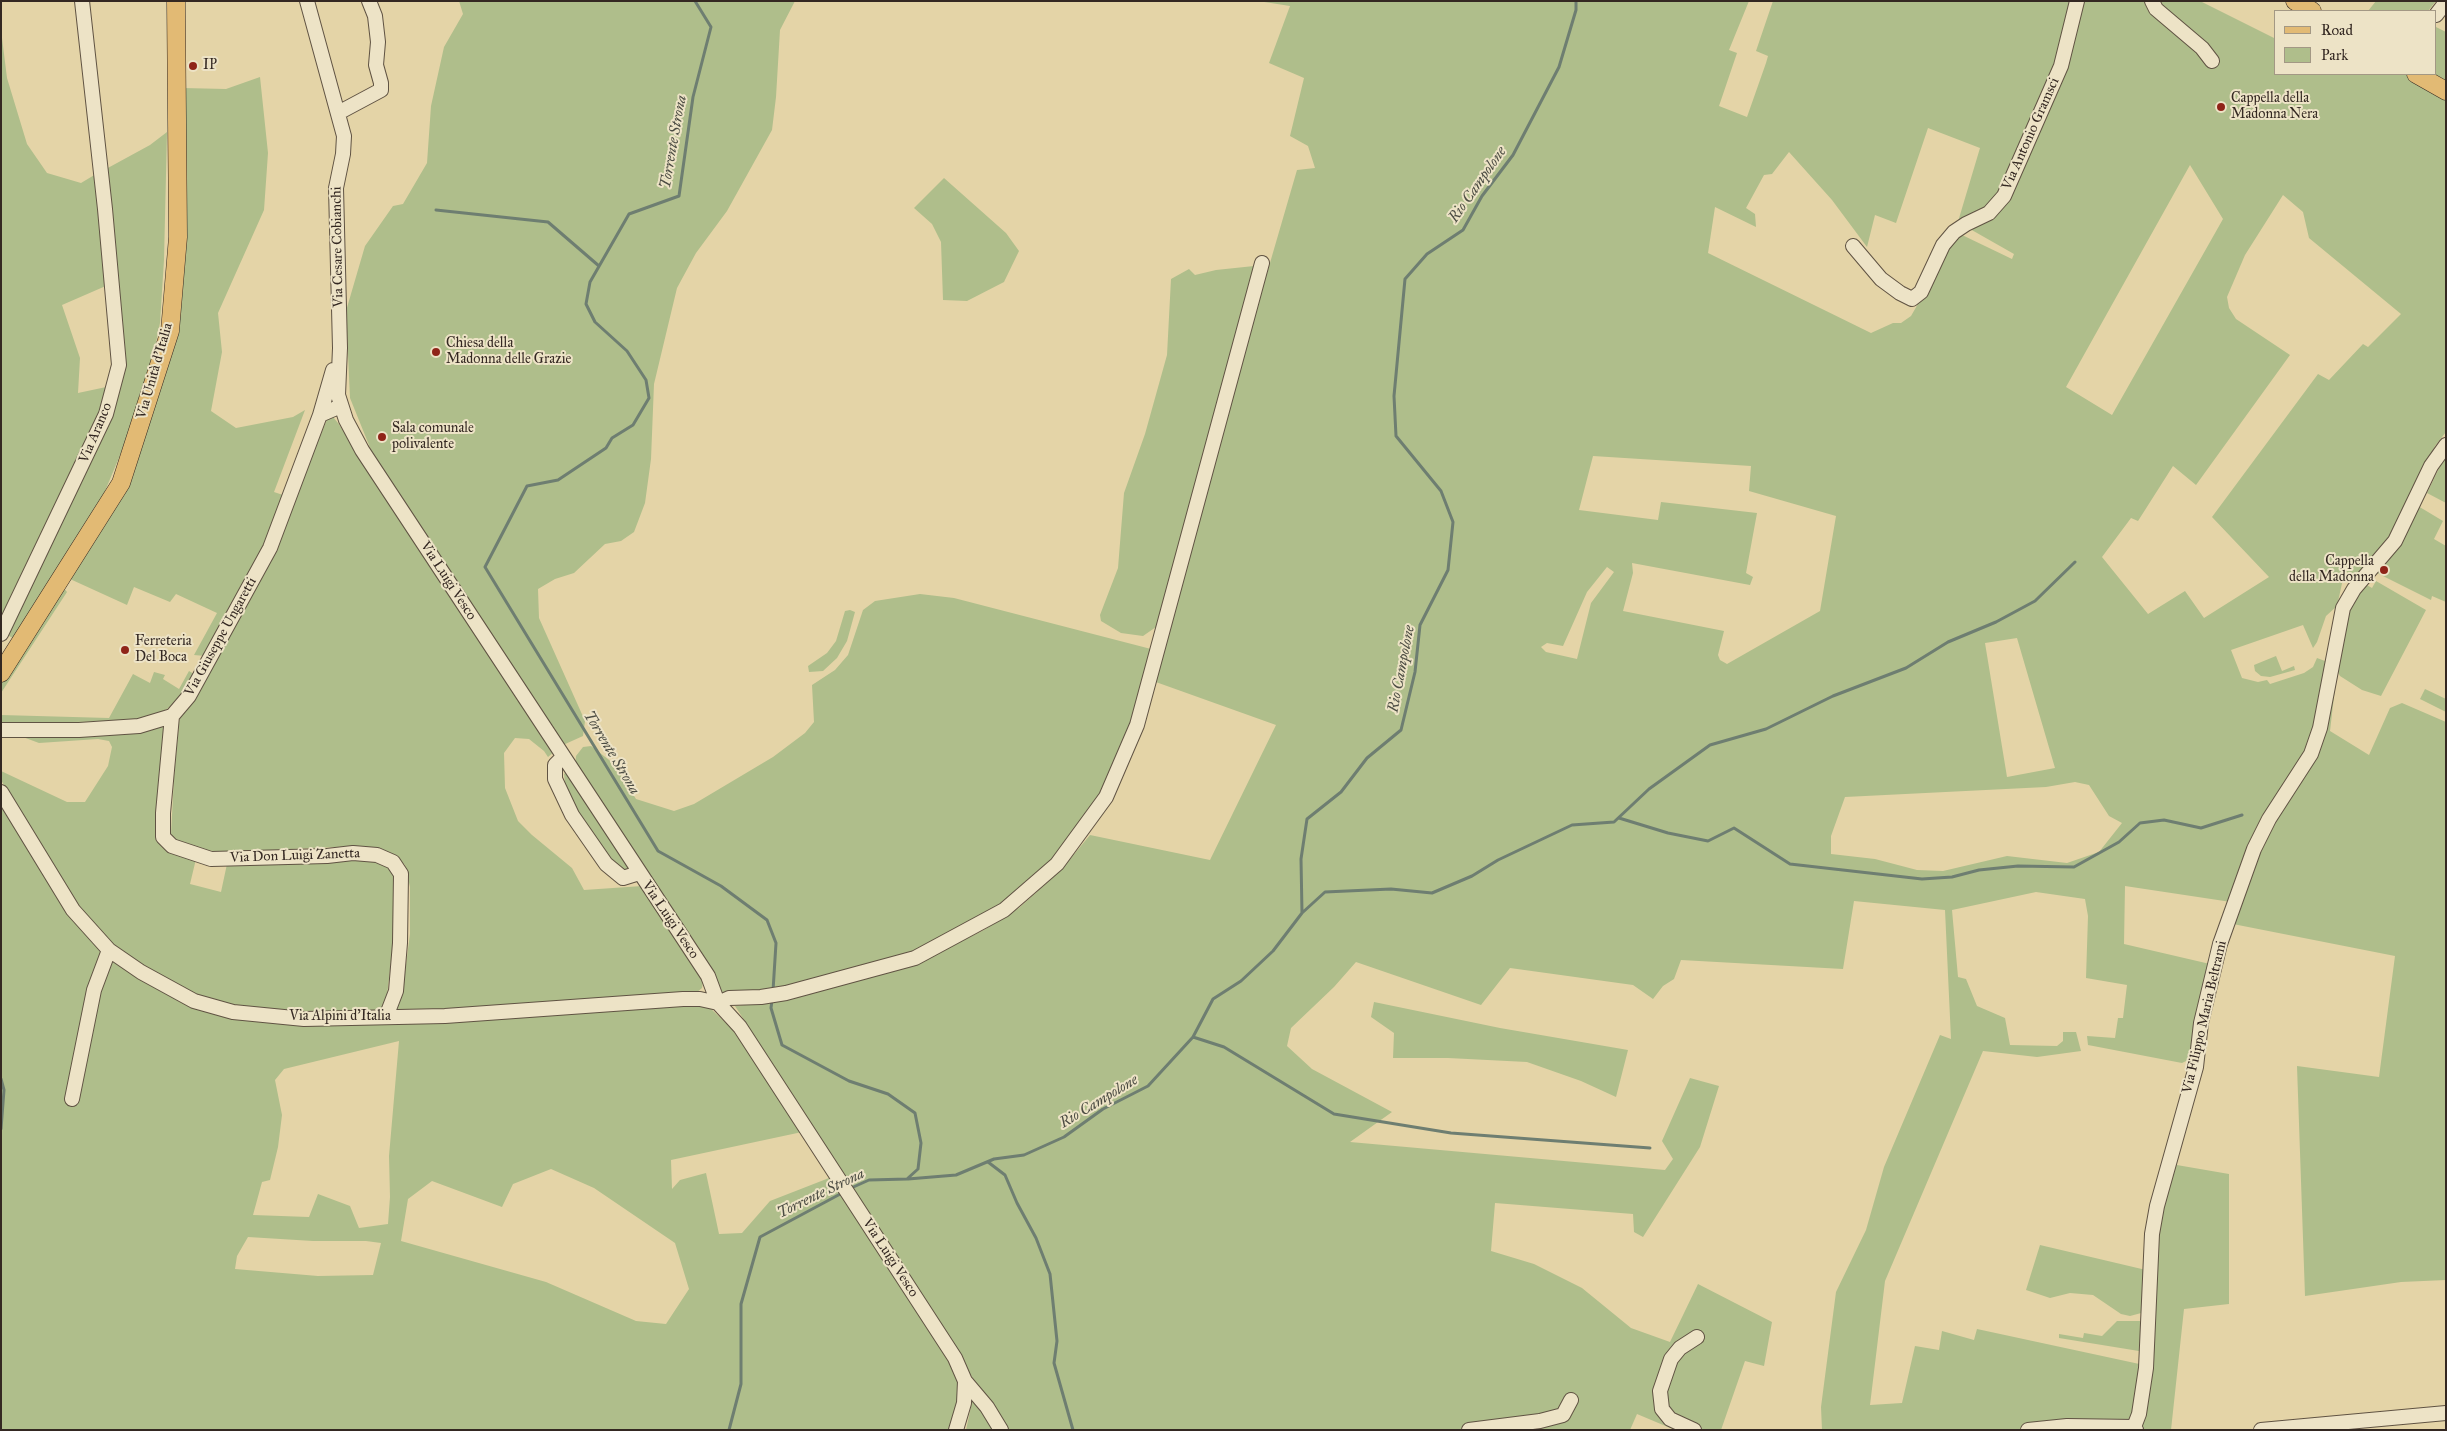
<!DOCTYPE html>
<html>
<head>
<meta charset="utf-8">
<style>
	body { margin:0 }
	#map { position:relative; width:2447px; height:1431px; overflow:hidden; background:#e4d4a7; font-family:"IM FELL Great Primer",serif }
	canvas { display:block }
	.frame { position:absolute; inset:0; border:2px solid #342822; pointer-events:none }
	.legend { position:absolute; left:2274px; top:10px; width:162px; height:65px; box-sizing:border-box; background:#ede3c6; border:1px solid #a39884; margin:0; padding:6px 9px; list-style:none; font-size:15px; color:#342822 }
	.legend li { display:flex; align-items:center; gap:10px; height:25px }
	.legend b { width:25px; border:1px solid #a39884 }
</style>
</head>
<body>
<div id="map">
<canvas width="2447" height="1431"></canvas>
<div class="frame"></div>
<ul class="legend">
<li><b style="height:6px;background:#e2ba74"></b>Road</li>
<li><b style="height:14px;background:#afbe8b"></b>Park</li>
</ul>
</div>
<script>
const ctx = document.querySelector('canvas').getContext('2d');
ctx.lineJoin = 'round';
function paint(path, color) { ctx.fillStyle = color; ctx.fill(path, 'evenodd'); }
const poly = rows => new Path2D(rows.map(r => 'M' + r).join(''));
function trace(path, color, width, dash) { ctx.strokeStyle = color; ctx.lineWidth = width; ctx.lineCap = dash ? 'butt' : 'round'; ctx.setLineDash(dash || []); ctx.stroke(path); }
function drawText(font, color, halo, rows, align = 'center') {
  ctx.font = font + ' "IM FELL Great Primer",serif'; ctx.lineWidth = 4; ctx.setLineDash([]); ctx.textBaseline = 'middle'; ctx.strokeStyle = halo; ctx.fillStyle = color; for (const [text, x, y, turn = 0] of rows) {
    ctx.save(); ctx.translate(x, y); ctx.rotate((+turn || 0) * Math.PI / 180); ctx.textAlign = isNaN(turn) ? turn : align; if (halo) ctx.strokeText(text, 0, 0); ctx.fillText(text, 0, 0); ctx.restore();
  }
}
paint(poly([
	[459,1,795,1,780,30,776,97,772,130,727,211,696,253,677,288,654,384,651,459,645,503,634,532,621,541,605,544,574,573,555,579,538,589,539,618,585,721,583,736,563,745,373,455,350,398,346,311,365,246,393,206,403,204,427,163,431,106,444,47,463,14],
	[1258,1,1749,1,1729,50,1737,53,1719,106,1747,117,1766,63,1768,56,1756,51,1773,1,2074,1,2056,65,2044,94,2000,194,1988,210,1957,225,1980,148,1928,128,1896,223,1875,215,1867,247,1832,200,1789,152,1772,174,1764,175,1746,208,1755,214,1756,227,1715,207,1708,253,1871,333,1893,323,1901,323,1911,316,1930,283,1947,246,1954,237,1960,234,2012,259,2014,254,1970,229,1992,217,2005,201,2024,165,2065,68,2081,1,2200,1,2276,39,2276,74,2409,74,2446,95,2446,432,2435,446,2395,531,2373,558,2352,578,2345,570,2337,606,2326,616,2317,642,2313,648,2303,625,2231,650,2242,678,2258,682,2267,680,2270,684,2304,673,2313,667,2317,658,2325,661,2317,716,2308,752,2264,820,2231,902,2125,886,2124,944,2210,964,2192,1058,2182,1063,2088,1045,2087,1036,2115,1038,2118,1018,2123,1018,2127,985,2086,978,2088,916,2085,899,2036,892,1952,910,1958,977,1966,979,1977,1006,2005,1018,2010,1045,2057,1046,2063,1041,2063,1032,2076,1032,2081,1051,2037,1057,1983,1051,1885,1281,1870,1405,1902,1403,1915,1346,1939,1350,1942,1331,1974,1340,1977,1329,2144,1365,2136,1414,2134,1421,2130,1424,2066,1425,2021,1430,1822,1430,1821,1407,1836,1292,1866,1230,1884,1167,1940,1035,1951,1039,1945,910,1854,901,1843,969,1681,960,1674,979,1663,986,1653,999,1633,985,1510,968,1481,1005,1356,962,1334,987,1291,1028,1287,1046,1312,1069,1392,1112,1350,1142,1665,1170,1673,1159,1662,1141,1690,1078,1719,1086,1700,1147,1643,1237,1634,1232,1633,1214,1495,1203,1491,1251,1534,1264,1582,1288,1631,1328,1670,1342,1698,1284,1772,1322,1764,1366,1745,1361,1721,1430,1675,1430,1637,1414,1630,1430,1009,1430,970,1374,865,1206,735,1006,783,1001,913,965,984,930,1019,908,1061,870,1090,835,1210,860,1276,725,1153,681,1186,568,1222,428,1297,170,1315,168,1308,146,1290,136,1304,78,1269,63,1290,6],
	[2190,165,2223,219,2112,415,2066,387],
	[2283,195,2303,212,2309,238,2401,314,2368,347,2363,344,2329,380,2318,374,2212,517,2269,577,2204,618,2185,591,2148,614,2102,557,2131,518,2138,521,2173,466,2196,485,2290,355,2236,319,2229,308,2227,297,2245,255],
	[1593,456,1751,466,1749,491,1836,516,1820,611,1727,664,1720,660,1718,655,1724,631,1623,611,1633,573,1632,563,1750,585,1753,577,1746,573,1757,513,1661,502,1658,520,1579,510],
	[1607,567,1614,572,1591,603,1577,659,1546,652,1541,647,1547,643,1563,646,1587,592],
	[2017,638,2055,768,2007,777,1985,643],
	[2075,782,2089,785,2109,816,2122,823,2099,852,2067,863,2007,856,1943,871,1917,870,1875,859,1831,854,1831,836,1845,797,2046,787],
	[2376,1,2436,1,2428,11,2368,11],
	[2436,27,2446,32,2446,84,2428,74,2436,74],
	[1,30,7,78,27,144,47,173,81,183,96,174,108,285,62,305,80,358,78,393,111,386,102,415,1,622],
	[260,77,268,153,264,210,218,313,222,352,211,411,236,428,293,417,305,410,274,492,286,496,263,547,205,656,194,655,217,613,176,594,170,602,134,587,127,605,70,579,124,484,172,334,183,88,226,89],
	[167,132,164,260,160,323,149,376,126,441,100,503,17,640,7,635,124,365,106,169,150,145],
	[944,178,1006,233,1019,251,1004,282,967,301,943,300,941,242,932,224,914,208],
	[1254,266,1177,558,1156,627,1143,636,1121,633,1101,621,1100,615,1118,568,1124,493,1145,434,1167,355,1171,279,1189,269,1195,275,1216,270],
	[328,417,333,417,338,423,555,751,548,757,544,751,529,739,515,738,504,753,505,788,518,821,532,835,572,868,584,890,642,886,703,981,702,988,696,993,395,1012,402,995,410,934,410,887,405,865,391,853,358,846,226,852,202,850,176,842,171,834,174,777,180,714,293,502],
	[2446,454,2446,503,2427,493],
	[2418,506,2443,521,2434,539,2446,546,2446,602,2432,596,2431,600,2377,573],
	[2376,581,2426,610,2381,696,2362,690,2340,676,2336,669,2347,608,2365,584,2372,588],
	[63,587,67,592,1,693,1,684],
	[920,594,954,598,1151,649,1138,705,1103,797,1057,858,1002,907,910,954,784,990,723,993,575,768,576,756,583,747,591,746,613,763,636,799,674,811,694,804,773,757,805,733,814,722,812,685,835,670,848,655,863,610,875,601],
	[850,610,855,612,847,641,837,658,823,671,809,672,808,666,827,653,836,641,845,611],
	[2276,656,2282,671,2294,666,2295,670,2270,677,2261,676,2255,671,2254,665],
	[189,671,194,674,183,695,167,709,142,721,1,723,1,715,109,718,133,674,150,683,154,672,165,675,163,679,179,689],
	[2332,687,2335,688,2330,731,2369,755,2390,708,2402,703,2446,722,2446,1280,2401,1282,2305,1296,2297,1066,2379,1077,2395,956,2233,924,2263,840,2296,789],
	[2425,689,2446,699,2446,712,2420,699],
	[169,722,163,844,196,859,190,884,221,892,227,864,375,860,389,866,394,876,396,917,387,996,381,1012,273,1016,191,996,115,948,72,900,1,780,1,771,67,802,85,802,108,766,112,747,109,741,98,739,39,743,12,733],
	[568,771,633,870,620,870,608,860,577,818,566,791,564,774],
	[1,801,65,909,102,950,92,1025,110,955,224,1016,257,1022,277,1023,687,1004,707,1005,732,1029,802,1132,671,1160,672,1189,680,1180,706,1173,719,1234,742,1233,770,1201,829,1178,946,1351,959,1384,960,1395,951,1430,1,1430],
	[399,1041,389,1156,390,1197,388,1224,359,1228,350,1206,318,1194,309,1217,253,1215,262,1182,270,1180,278,1147,282,1115,275,1080,284,1069],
	[551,1169,594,1188,675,1243,689,1289,666,1324,636,1321,546,1282,401,1241,408,1199,432,1181,502,1207,513,1184],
	[248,1237,313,1241,366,1241,381,1243,373,1275,318,1276,235,1269,237,1256],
	[1374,1002,1500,1028,1628,1050,1616,1097,1581,1081,1527,1062,1448,1058,1393,1058,1394,1033,1371,1017],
	[2171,1164,2229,1174,2229,1304,2184,1309,2171,1430,2141,1430,2156,1236],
	[2040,1245,2146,1270,2145,1312,2130,1316,2121,1314,2093,1295,2070,1293,2050,1298,2026,1290],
	[2117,1321,2140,1321,2147,1326,2145,1352,2059,1338,2059,1334,2083,1338,2084,1333,2102,1336],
	[973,1397,995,1430,966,1430]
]), '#afbe8b');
trace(poly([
	[695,1,711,27,693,97,679,196,629,214,590,282,586,304,595,322,627,351,646,380,649,398,633,425,612,438,606,448,558,480,527,486,485,567,658,851,721,886,767,920,776,943,773,991],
	[436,210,548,222,599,266],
	[1619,818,1668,833,1708,841,1734,828,1790,864,1922,879,1952,877,1979,870,2018,866,2074,867,2119,842,2140,823,2164,820,2201,828,2242,815],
	[1302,913,1325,892,1391,889,1432,893,1472,876,1498,860,1572,825,1614,822,1649,789,1710,745,1766,729,1833,696,1906,668,1948,642,1996,622,2035,601,2075,562],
	[772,1000,771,1008,782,1045,849,1081,888,1094,915,1113,921,1143,918,1169,907,1179,869,1180,849,1189],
	[1193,1037,1224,1047,1334,1114,1451,1133,1650,1148],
	[1,1079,4,1090,1,1129],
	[988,1162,1005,1175,1017,1203,1036,1238,1050,1274,1057,1341,1054,1363,1073,1430],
	[908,1179,956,1175,994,1159,1024,1155,1064,1137,1103,1109,1148,1086,1193,1037,1213,999,1241,981,1273,951,1302,913,1301,859,1307,819,1341,792,1367,758,1401,730,1415,672,1420,625,1448,570,1453,522,1441,491,1396,436,1394,396,1405,279,1427,254,1463,230,1482,196,1513,155,1559,67,1576,10,1576,1],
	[729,1430,741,1384,741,1304,760,1237,844,1192]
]), '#6e7e71', 3);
const minor = poly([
	[307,1,344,136,343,154,336,188,340,348,338,395,346,420,362,450,708,976,718,1003,740,1027,955,1358,965,1381,987,1407,1001,1430],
	[2152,1,2156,9,2202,48,2212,61],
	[2436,15,2446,2],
	[338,113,381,90,381,83,376,65,378,42,375,16,369,1],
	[1853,246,1881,279,1900,293,1912,299,1921,292,1943,245,1954,232,1966,224,1989,213,2004,196,2061,66,2077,1],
	[320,415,333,370],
	[1,634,106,414,119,365,105,209,82,1],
	[172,716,163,813,163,837,172,846,211,859,327,856,353,853,377,855,393,862,401,874,400,943,396,991,386,1017],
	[1,730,79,730,139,726,172,716,189,696,270,548,320,415,341,406],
	[563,757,555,765,555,779,572,815,606,864,623,878,639,873],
	[1,792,73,910,109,950,141,972,194,1001,233,1012,304,1019,445,1016,683,999,700,999,718,1003,729,998,761,997,786,993,915,958,1004,910,1057,864,1106,797,1137,725,1262,263],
	[72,1099,94,990,109,950],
	[2134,1427,2139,1414,2146,1368,2152,1234,2157,1206,2196,1067,2201,1023,2220,944,2254,849,2269,819,2311,754,2320,728,2343,608,2354,589,2395,541,2431,466,2446,445],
	[956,1430,964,1403,965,1381],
	[1469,1430,1540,1421,1563,1415,1571,1400],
	[1694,1430,1670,1419,1662,1409,1660,1391,1671,1359,1680,1348,1697,1337],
	[2028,1430,2067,1426,2134,1427,2136,1430],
	[2261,1430,2446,1413]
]);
const major = poly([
	[2295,1,2312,11],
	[2416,74,2446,91],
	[1,673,121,483,170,331,178,237,176,1]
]);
trace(minor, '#605343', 16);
trace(major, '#342822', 19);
trace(minor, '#ede3c6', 14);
trace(major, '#e2ba74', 18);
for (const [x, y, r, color] of [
	[193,66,5,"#8f2418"],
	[2221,107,5,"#8f2418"],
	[436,352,5,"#8f2418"],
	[382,437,5,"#8f2418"],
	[2384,570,5,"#8f2418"],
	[125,650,5,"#8f2418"]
]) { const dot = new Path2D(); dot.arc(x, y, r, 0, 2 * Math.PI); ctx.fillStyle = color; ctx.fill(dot); trace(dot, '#ede3c6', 2); }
drawText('14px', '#342822', '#ede3c6', [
	["IP",203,66],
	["Cappella della",2231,99],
	["Madonna Nera",2231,115],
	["Chiesa della",446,344],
	["Madonna delle Grazie",446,360],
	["Sala comunale",392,429],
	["polivalente",392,445],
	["Cappella",2374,562,"right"],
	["della Madonna",2374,578,"right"],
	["Ferreteria",135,642],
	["Del Boca",135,658]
], 'left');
drawText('14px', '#342822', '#ede3c6', [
	["Via Antonio Gramsci",2031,134,-66],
	["Via Cesare Cobianchi",338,247,-91],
	["Via Unità d'Italia",155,371,-74],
	["Via Aranco",96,433,-67],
	["Via Luigi Vesco",448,581,57],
	["Via Giuseppe Ungaretti",221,637,-61],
	["Via Don Luigi Zanetta",295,856,-2],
	["Via Luigi Vesco",670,920,56],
	["Via Alpini d'Italia",340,1017],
	["Via Filippo Maria Beltrami",2205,1017,-77],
	["Via Luigi Vesco",890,1258,57]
]);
drawText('italic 15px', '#4c4c43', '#ede3c6', [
	["Torrente Strona",674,142,-80],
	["Rio Campolone",1478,185,-55],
	["Rio Campolone",1402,669,-79],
	["Torrente Strona",611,753,59],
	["Rio Campolone",1099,1102,-31],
	["Torrente Strona",821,1194,-26]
]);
</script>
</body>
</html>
